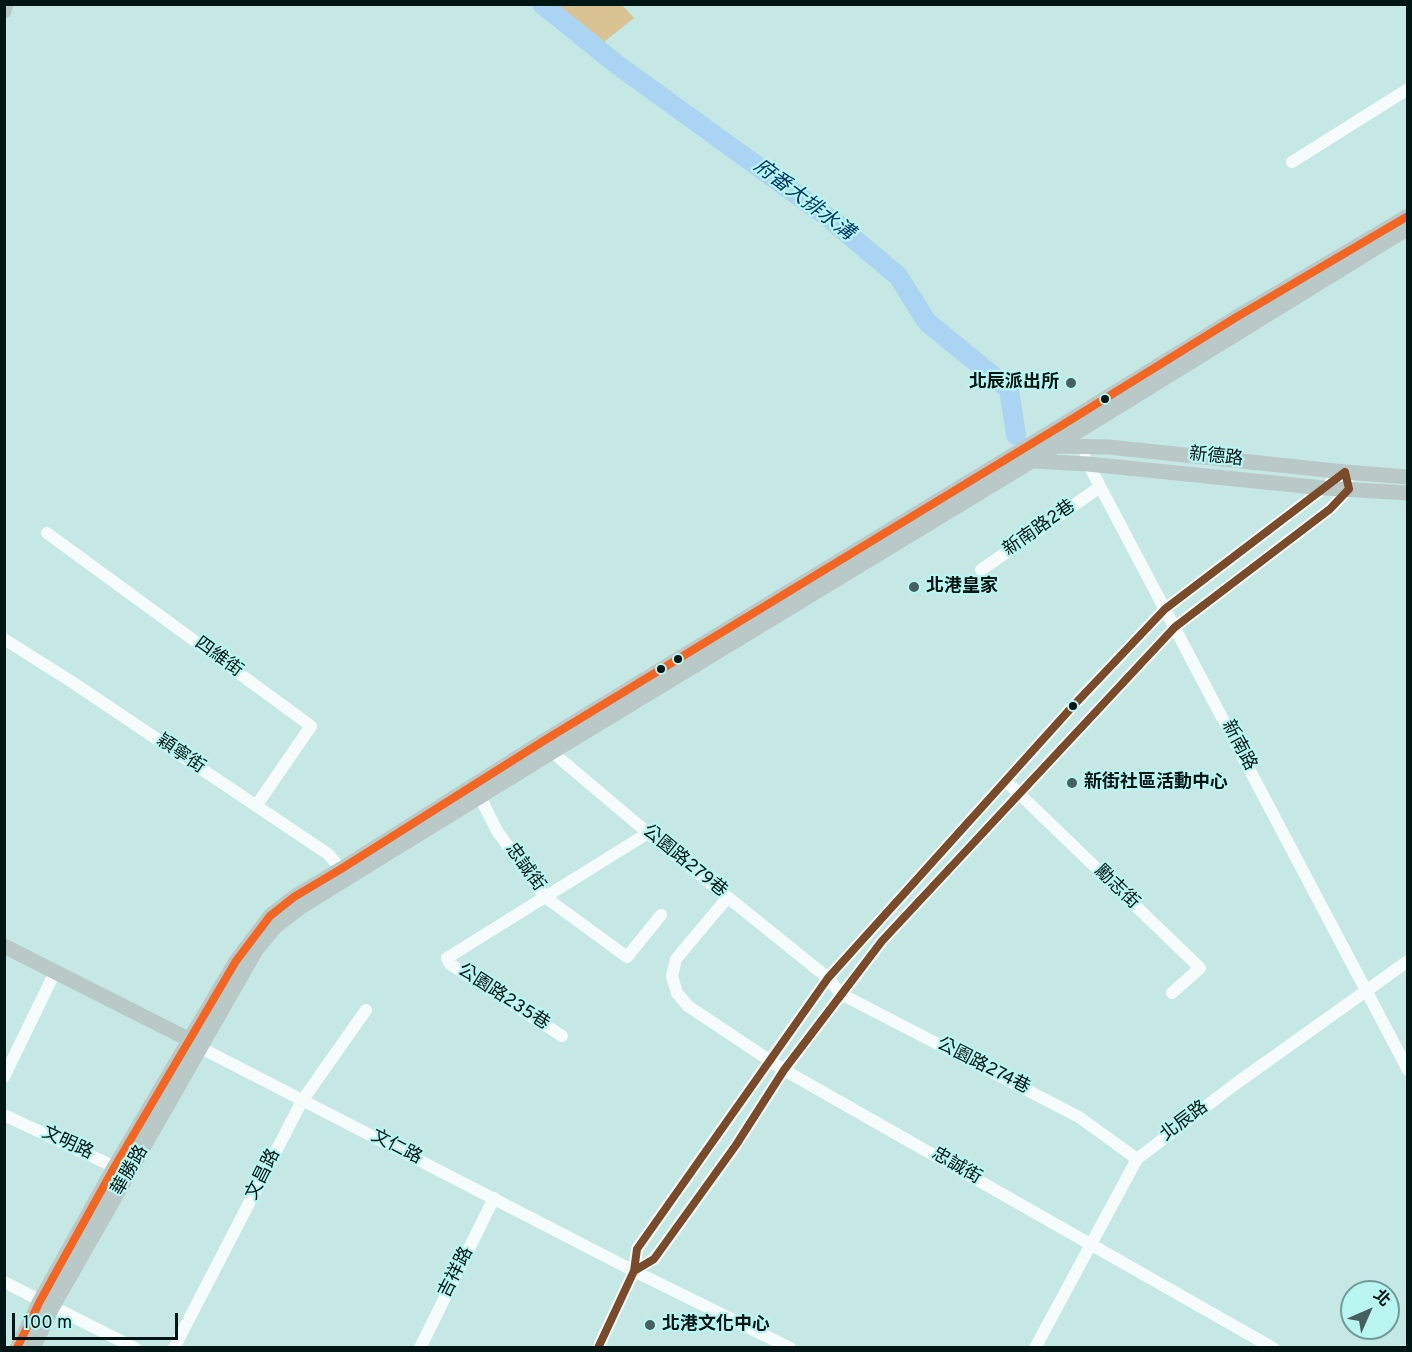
<!DOCTYPE html>
<html>
<head>
<meta charset="utf-8">
<style>
	body { margin:0 }
	#map { position:relative; width:1412px; height:1352px; overflow:hidden; background:#c6e8e5; font-family:Overpass,"Noto Sans TC",sans-serif }
	canvas { display:block }
	.frame { position:absolute; inset:0; border:6px solid #001614; pointer-events:none }
	.north { position:absolute; left:1340px; top:1280px; width:60px; height:60px; box-sizing:border-box; background:#b9f5f1; border:2px solid #6f9c99; border-radius:50%; rotate:45deg; font-size:16px; font-weight:700; line-height:24px; text-align:center; color:#001614 }
	.north::after { content:''; display:block; margin:auto; width:21px; height:27px; background:#45605d; clip-path:polygon(50% 0,100% 100%,50% 72%,0 100%) }
	.scale { position:absolute; left:12px; top:1313px; width:166px; height:27px; box-sizing:border-box; border:3px solid #001614; border-top:0; padding-left:8px; font-size:18px; line-height:21px; white-space:nowrap; color:#001614; -webkit-text-stroke:4px #b9f5f1; paint-order:stroke }
</style>
</head>
<body>
<div id="map">
<canvas width="1412" height="1352"></canvas>
<div class="frame"></div>
<div class="north">北</div>
<div class="scale">100 m</div>
</div>
<script>
const ctx = document.querySelector('canvas').getContext('2d');
ctx.lineJoin = 'round';
function paint(path, color) { ctx.fillStyle = color; ctx.fill(path, 'evenodd'); }
const poly = rows => new Path2D(rows.map(r => 'M' + r).join(''));
function trace(path, color, width, dash) { ctx.strokeStyle = color; ctx.lineWidth = width; ctx.lineCap = dash ? 'butt' : 'round'; ctx.setLineDash(dash || []); ctx.stroke(path); }
function drawText(font, color, halo, rows, align = 'center') {
  ctx.font = font + ' Overpass,"Noto Sans TC",sans-serif'; ctx.lineWidth = 4.5; ctx.setLineDash([]); ctx.textBaseline = 'middle'; ctx.strokeStyle = halo; ctx.fillStyle = color; for (const [text, x, y, turn = 0] of rows) {
    ctx.save(); ctx.translate(x, y); ctx.rotate((+turn || 0) * Math.PI / 180); ctx.textAlign = isNaN(turn) ? turn : align; if (halo) ctx.strokeText(text, 0, 0); ctx.fillText(text, 0, 0); ctx.restore();
  }
}
paint(poly([
	[549,5,622,5,634,18,604,42]
]), '#d9c392');
trace(poly([
	[542,4,615,63,829,218,898,276,927,322,1009,389,1016,435]
]), '#abd4f3', 20);
trace(poly([
	[1292,162,1408,89],
	[1085,458,1408,1070],
	[47,533,311,726,256,806],
	[981,570,1100,487],
	[4,639,72,682,328,854,341,869,345,875],
	[548,745,552,752,648,833,828,978,841,994,1079,1117,1137,1159],
	[1006,781,1200,968,1172,993],
	[480,797,497,831,545,897,627,957,661,915],
	[728,897,676,959,672,976,677,993,688,1006,784,1070,1273,1348],
	[562,1036,450,964,447,958,648,833],
	[201,1048,634,1271,790,1348],
	[4,1077,55,972],
	[4,1115,123,1171],
	[4,1282,135,1348],
	[174,1348,302,1101,366,1010],
	[420,1348,494,1198],
	[598,1348,634,1271,637,1249,828,978,1072,707,1165,609,1345,472,1349,489,1330,509,1175,627,882,941,784,1070,736,1145,654,1259,634,1271],
	[1035,1348,1137,1159,1234,1085,1408,961]
]), '#f6fcfb', 12);
trace(poly([
	[4,11,6,4],
	[1054,446,1109,447,1345,472,1408,477],
	[1033,461,1088,464,1324,488,1408,493],
	[4,946,190,1040,198,1046],
	[17,1348,40,1301,115,1166,236,961,270,916,294,897,341,869,545,740,1064,424,1235,318,1408,216],
	[33,1348,53,1306,256,950,276,926,302,906,552,752,1058,445,1072,435,1408,228]
]), '#b8c9c8', 15);
trace(poly([
	[17,1348,40,1301,115,1166,236,961,270,916,294,897,341,869,545,740,1064,424,1235,318,1408,216]
]), '#f26522', 8);
trace(poly([
	[598,1348,634,1271,637,1249,828,978,1072,707,1165,609,1345,472,1349,489,1330,509,1175,627,882,941,784,1070,736,1145,654,1259,634,1271]
]), '#7a4b2a', 8);
for (const [x, y, r, color] of [
	[1071,383,6,"#45605d"],
	[1105,399,5,"#001614"],
	[914,587,6,"#45605d"],
	[678,659,5,"#001614"],
	[661,669,5,"#001614"],
	[1073,706,5,"#001614"],
	[1072,783,6,"#45605d"],
	[650,1325,6,"#45605d"]
]) { const dot = new Path2D(); dot.arc(x, y, r, 0, 2 * Math.PI); ctx.fillStyle = color; ctx.fill(dot); trace(dot, '#b9f5f1', 2); }
drawText('bold 18px', '#001614', '#b9f5f1', [
	["北辰派出所",1059,383,"right"],
	["北港皇家",926,587],
	["新街社區活動中心",1084,783],
	["北港文化中心",662,1325]
], 'left');
drawText('18px', '#001614', '#b9f5f1', [
	["新德路",1216,458,6],
	["新南路2巷",1040,529,-35],
	["四維街",218,658,36],
	["新南路",1238,746,62],
	["穎寧街",180,755,34],
	["公園路279巷",684,862,39],
	["忠誠街",524,868,54],
	["勵志街",1116,888,44],
	["公園路235巷",503,998,33],
	["公園路274巷",983,1067,27],
	["北辰路",1185,1122,-37],
	["文明路",67,1144,25],
	["文仁路",396,1148,27],
	["忠誠街",956,1167,30],
	["華勝路",131,1171,-60],
	["文昌路",264,1175,-63],
	["吉祥路",457,1273,-63]
]);
drawText('italic 20px', '#023a69', '#b9f5f1', [
	["府番大排水溝",803,201,37]
]);
</script>
</body>
</html>
